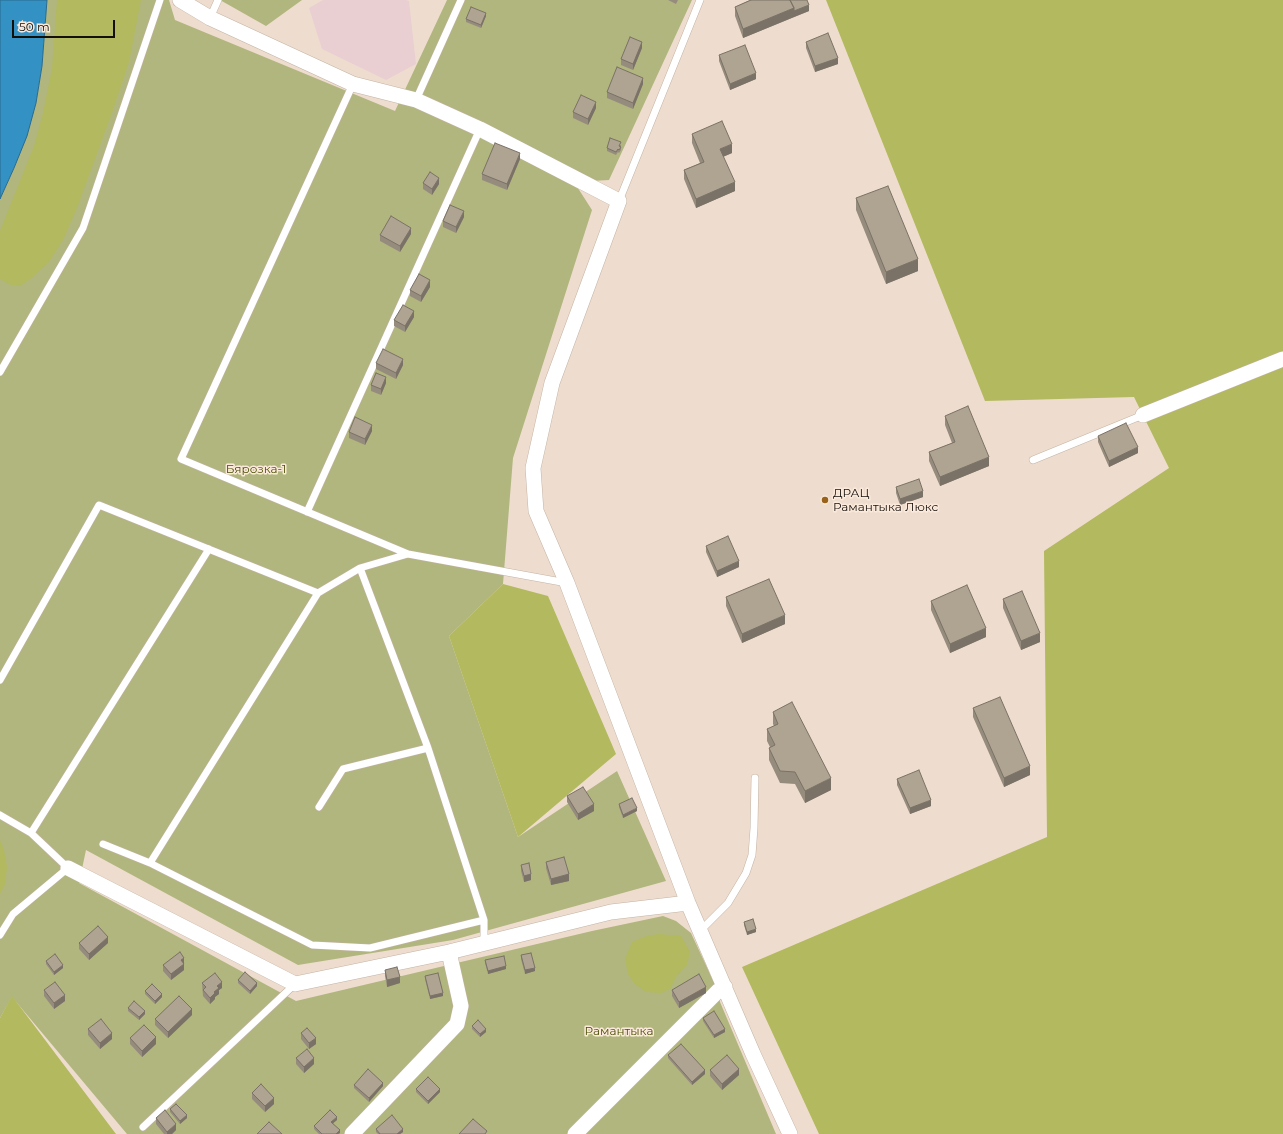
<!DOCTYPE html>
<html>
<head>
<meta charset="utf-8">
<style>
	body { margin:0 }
	#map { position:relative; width:1283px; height:1134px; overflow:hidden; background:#eeddce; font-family:Montserrat,sans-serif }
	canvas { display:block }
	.scale { position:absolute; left:12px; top:20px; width:103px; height:18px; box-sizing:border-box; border:2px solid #150f0a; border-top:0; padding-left:5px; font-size:12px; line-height:14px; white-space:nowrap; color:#150f0a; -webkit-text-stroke:3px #fbeadb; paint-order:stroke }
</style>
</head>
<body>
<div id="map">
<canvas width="1283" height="1134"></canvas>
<div class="scale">50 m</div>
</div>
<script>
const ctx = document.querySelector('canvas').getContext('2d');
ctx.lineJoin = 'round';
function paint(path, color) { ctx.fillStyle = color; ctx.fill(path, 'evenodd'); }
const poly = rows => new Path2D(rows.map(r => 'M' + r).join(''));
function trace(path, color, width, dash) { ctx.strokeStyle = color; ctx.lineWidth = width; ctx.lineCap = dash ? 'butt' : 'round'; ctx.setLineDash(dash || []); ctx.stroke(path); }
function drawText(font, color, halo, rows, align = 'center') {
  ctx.font = font + ' Montserrat,sans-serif'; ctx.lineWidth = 3; ctx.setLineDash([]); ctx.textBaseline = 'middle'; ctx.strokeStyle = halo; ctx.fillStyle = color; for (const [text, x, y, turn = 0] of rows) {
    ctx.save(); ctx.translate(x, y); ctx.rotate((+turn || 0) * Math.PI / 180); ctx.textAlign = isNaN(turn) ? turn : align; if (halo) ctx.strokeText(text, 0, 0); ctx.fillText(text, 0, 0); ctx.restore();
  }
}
paint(poly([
	[323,0,406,0,409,1,416,64,386,80,322,49,309,8]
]), '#e9cfd2');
paint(poly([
	[47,0,169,0,175,20,395,111,447,0,692,0,609,180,574,182,592,210,513,458,503,584,449,636,518,837,617,771,666,881,453,940,298,965,86,850,79,883,296,1001,592,931,663,916,676,921,691,933,718,991,720,1002,776,1134,127,1134,12,997,0,1018,0,199,14,168,36,103,42,66],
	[220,0,302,0,266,26]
]), '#b1b67e');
paint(poly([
	[57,0,141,0,129,62,113,110,77,208,63,240,49,262,33,277,20,286,11,285,0,279,0,231,34,146,43,113,52,68],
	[826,0,1283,0,1283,1134,819,1134,742,967,1047,837,1044,551,1169,468,1134,397,985,401],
	[503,584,548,596,616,754,518,837,449,636],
	[0,840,4,850,7,867,5,884,0,894],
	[659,934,681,936,690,952,687,965,676,977,670,989,661,993,646,992,634,983,628,974,625,959,632,942,647,936],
	[12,996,116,1134,0,1134,0,1018]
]), '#b3b95e');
const water = poly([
	[0,0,47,0,42,66,36,103,27,136,14,168,0,199,0,0]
]);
paint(water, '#3391c4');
trace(water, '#2a6a8c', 1);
const lane = poly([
	[210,18,218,0],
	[353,84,181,459,408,554,567,583],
	[416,100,461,0],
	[619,201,700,0],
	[0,372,83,228,160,0],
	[1033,460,1143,415],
	[307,512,480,129],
	[360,568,428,748,484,920,484,943],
	[0,680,99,505,318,593],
	[319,807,343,769,428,748],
	[0,815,31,833,68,868,13,914,0,935],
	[31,833,209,549],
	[103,844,150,863,312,945,370,948,484,920],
	[150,863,318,593,360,568,408,554],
	[700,931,728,903,746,873,752,855,754,828,755,778],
	[143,1127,295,984]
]);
const street = poly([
	[180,0,210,18,353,84,416,100,480,129,619,201,552,383,533,468,536,511,567,583,688,903,753,1054,790,1134],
	[1143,415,1283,359],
	[68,868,295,984,449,952,611,912,688,903],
	[352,1134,457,1024,461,1006,449,952],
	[575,1134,718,991,725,987]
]);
trace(lane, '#c3b3a4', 8);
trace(street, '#c3b3a4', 16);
trace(lane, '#fff', 7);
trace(street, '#fff', 15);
paint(poly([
	[668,0,678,0,676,4],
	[750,0,807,0,809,11,743,38,735,16,735,7],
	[486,16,481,28,466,22,466,19],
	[806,42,838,64,815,72,806,48],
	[642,48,633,70,621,65,621,59],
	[719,55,756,79,730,90,719,61],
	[643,84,633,109,607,98,607,92],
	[596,108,588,125,573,118,573,112],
	[692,134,732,153,723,157,735,191,696,208,684,179,684,170,700,163,692,143],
	[621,145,621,150,619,153,618,152,616,155,607,151,607,148],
	[520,159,507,190,482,180,482,174],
	[423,183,439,184,432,195,423,189],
	[856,198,918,271,886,284,856,210],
	[464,217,456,233,443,227,443,221],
	[411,234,400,252,380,241,380,235],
	[430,287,421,302,410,296,410,290],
	[414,317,405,332,394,326,394,320],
	[376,363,403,365,396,379,376,369],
	[386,383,381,395,371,391,371,385],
	[945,416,989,466,940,486,929,461,929,452,952,443,945,425],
	[372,431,365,445,349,438,349,432],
	[1098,436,1138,453,1109,467,1098,442],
	[896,487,923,497,900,505,896,493],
	[706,546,739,567,717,577,706,552],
	[726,597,785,624,742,643,726,606],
	[1003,599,1040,642,1021,650,1003,608],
	[931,601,986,637,950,653,931,610],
	[973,708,1030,775,1004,787,973,717],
	[773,712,831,790,805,803,795,784,780,783,769,760,769,748,770,747,767,741,767,729,774,726,773,724],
	[897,779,931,806,910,814,897,785],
	[567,796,594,811,578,820,567,802],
	[619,804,637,811,623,818,619,807],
	[546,862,569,881,551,885,546,868],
	[521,865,531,880,524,882,521,871],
	[744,922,756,932,747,935,744,925],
	[79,943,108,943,89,960,79,949],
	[521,955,535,971,525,974,521,959],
	[184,958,184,970,171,980,163,971,163,965],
	[485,960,506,969,488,974,485,963],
	[46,961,63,968,54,975,46,964],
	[385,970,400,983,387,987,385,976],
	[425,976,443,996,430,999,425,979],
	[238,980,257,986,250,994,238,983],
	[202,983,222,988,219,990,219,994,215,997,215,999,210,1004,203,996],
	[44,990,65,1001,54,1009,44,996],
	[672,990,706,993,679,1008,672,996],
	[145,991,162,997,155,1004,145,994],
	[128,1008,145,1014,139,1020,128,1011],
	[192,1015,168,1038,155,1025,155,1019],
	[703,1018,725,1032,714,1038,703,1021],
	[472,1026,486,1032,480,1037,472,1029],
	[88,1029,112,1039,100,1049,88,1035],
	[301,1033,316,1044,309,1049,301,1039],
	[130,1038,156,1044,142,1057,130,1044],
	[668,1055,705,1074,692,1085,668,1058],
	[296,1058,314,1064,304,1073,296,1064],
	[710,1070,739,1075,722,1090,710,1076],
	[354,1085,383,1086,369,1102,354,1088],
	[416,1089,440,1092,428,1104,416,1092],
	[252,1093,274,1104,265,1112,252,1099],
	[170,1109,187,1118,180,1124,170,1112],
	[156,1118,176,1130,172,1134,164,1134,156,1124],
	[337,1120,333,1123,340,1133,338,1134,319,1134,314,1129,314,1126],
	[376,1129,403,1132,400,1134,378,1134,376,1132]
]), '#968c7e');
paint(poly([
	[809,5,809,11,794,17,794,11],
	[794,8,794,17,743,38,743,29],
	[486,13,486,16,481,28,481,25],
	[642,42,642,48,633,70,633,64],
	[838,58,838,64,815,72,815,66],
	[756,73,756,79,730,90,730,84],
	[643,78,643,84,633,109,633,103],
	[596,102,596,108,588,125,588,119],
	[732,144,732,153,720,158,720,149],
	[520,153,520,159,507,190,507,184],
	[439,178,439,184,432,195,432,189],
	[735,182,735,191,696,208,696,199],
	[464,211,464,217,456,233,456,227],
	[411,228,411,234,400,252,400,246],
	[918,259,918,271,886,284,886,272],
	[430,280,430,287,421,302,421,296],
	[414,311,414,317,405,332,405,326],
	[403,359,403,365,396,379,396,373],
	[386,377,386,383,381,395,381,389],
	[372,425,372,431,365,445,365,439],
	[1138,447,1138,453,1109,467,1109,461],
	[989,457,989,466,940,486,940,477],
	[923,491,923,497,900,505,900,499],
	[739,561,739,567,717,577,717,571],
	[785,615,785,624,742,643,742,634],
	[986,628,986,637,950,653,950,644],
	[1040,633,1040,642,1021,650,1021,641],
	[1030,766,1030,775,1004,787,1004,778],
	[831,778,831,790,805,803,805,791],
	[931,800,931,806,910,814,910,808],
	[594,804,594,811,578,820,578,814],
	[637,808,637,811,623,818,623,815],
	[531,874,531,880,524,882,524,876],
	[569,874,569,881,551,885,551,879],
	[756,929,756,932,747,935,747,932],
	[108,937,108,943,89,960,89,954],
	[184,958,184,970,171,980,171,974,181,960],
	[63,965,63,968,54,975,54,972],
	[506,966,506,969,488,974,488,971],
	[535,968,535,971,525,974,525,970],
	[400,977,400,983,387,987,387,980],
	[222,982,222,988,219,990,219,994,215,997,215,999,210,1004,210,998,217,986],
	[257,983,257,986,250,994,250,991],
	[706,987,706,993,679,1008,679,1002],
	[443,993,443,996,430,999,430,996],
	[162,994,162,997,155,1004,155,1001],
	[65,995,65,1001,54,1009,54,1003],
	[192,1009,192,1015,168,1038,168,1032],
	[145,1011,145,1014,139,1020,139,1017],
	[486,1029,486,1032,480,1037,480,1034],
	[725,1029,725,1032,714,1038,714,1035],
	[112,1033,112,1039,100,1049,100,1043],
	[156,1037,156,1044,142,1057,142,1051],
	[316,1038,316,1044,309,1049,309,1043],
	[314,1058,314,1064,304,1073,304,1067],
	[739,1069,739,1075,722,1090,722,1084],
	[705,1070,705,1074,692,1085,692,1082],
	[383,1083,383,1086,369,1102,369,1098],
	[440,1089,440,1092,428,1104,428,1101],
	[274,1098,274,1104,265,1112,265,1106],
	[187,1115,187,1118,180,1124,180,1121],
	[337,1117,337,1120,331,1125,331,1122],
	[176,1124,176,1130,172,1134,167,1134,167,1132],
	[403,1129,403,1132,400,1134,397,1134],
	[340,1130,340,1133,338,1134,336,1134]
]), '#7a7266');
const building = poly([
	[751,0,790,0,794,8,743,29,735,7,751,0],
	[790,0,807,0,809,5,794,11,794,8,790,0],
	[471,7,486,13,481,25,466,19,471,7],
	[828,33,838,58,815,66,806,42,828,33],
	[630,37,642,42,633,64,621,59,630,37],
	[745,45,756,73,730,84,719,55,745,45],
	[617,67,643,78,633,103,607,92,617,67],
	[581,95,596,102,588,119,573,112,581,95],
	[722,121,732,144,720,149,735,182,696,199,684,170,704,162,692,134,722,121],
	[610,138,621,142,619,146,621,147,619,150,618,149,616,152,607,148,610,138],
	[495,143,520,153,507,184,482,174,495,143],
	[430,172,439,178,432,189,423,183,430,172],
	[888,186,918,259,886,272,856,198,888,186],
	[450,205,464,211,456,227,443,221,450,205],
	[391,216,411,228,400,246,380,235,391,216],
	[419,274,430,280,421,296,410,290,419,274],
	[403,305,414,311,405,326,394,320,403,305],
	[383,349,403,359,396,373,376,363,383,349],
	[376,373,386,377,381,389,371,385,376,373],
	[968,406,989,457,940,477,929,452,955,442,945,416,968,406],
	[355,417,372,425,365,439,349,432,355,417],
	[1126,423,1138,447,1109,461,1098,436,1126,423],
	[919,479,923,491,900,499,896,487,919,479],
	[728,536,739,561,717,571,706,546,728,536],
	[769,579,785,615,742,634,726,597,769,579],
	[967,585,986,628,950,644,931,601,967,585],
	[1022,591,1040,633,1021,641,1003,599,1022,591],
	[1000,697,1030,766,1004,778,973,708,1000,697],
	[792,702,831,778,805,791,795,772,780,771,769,748,775,745,767,729,778,724,773,712,792,702],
	[919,770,931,800,910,808,897,779,919,770],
	[583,787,594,804,578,814,567,796,583,787],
	[632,798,637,808,623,815,619,804,632,798],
	[564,857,569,874,551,879,546,862,564,857],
	[529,863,531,874,524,876,521,865,529,863],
	[753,919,756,929,747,932,744,922,753,919],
	[98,926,108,937,89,954,79,943,98,926],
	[180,952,184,958,181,960,184,964,171,974,163,965,180,952],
	[531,953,535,968,525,970,521,955,531,953],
	[55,954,63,965,54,972,46,961,55,954],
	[504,956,506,966,488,971,485,960,504,956],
	[397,967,400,977,387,980,385,970,397,967],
	[245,972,257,983,250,991,238,980,245,972],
	[215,973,222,982,217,986,219,988,214,992,215,993,210,998,203,990,206,987,202,983,215,973],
	[438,973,443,993,430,996,425,976,438,973],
	[699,974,706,987,679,1002,672,990,699,974],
	[55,982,65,995,54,1003,44,990,55,982],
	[152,984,162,994,155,1001,145,991,152,984],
	[179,996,192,1009,168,1032,155,1019,179,996],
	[134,1001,145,1011,139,1017,128,1008,134,1001],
	[714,1011,725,1029,714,1035,703,1018,714,1011],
	[101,1019,112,1033,100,1043,88,1029,101,1019],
	[478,1020,486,1029,480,1034,472,1026,478,1020],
	[144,1025,156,1037,142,1051,130,1038,144,1025],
	[307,1028,316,1038,309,1043,301,1033,307,1028],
	[681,1044,705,1070,692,1082,668,1055,681,1044],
	[307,1049,314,1058,304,1067,296,1058,307,1049],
	[727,1055,739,1069,722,1084,710,1070,727,1055],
	[368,1069,383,1083,369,1098,354,1085,368,1069],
	[428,1077,440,1089,428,1101,416,1089,428,1077],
	[261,1084,274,1098,265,1106,252,1093,261,1084],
	[176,1104,187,1115,180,1121,170,1109,176,1104],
	[165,1110,176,1124,167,1132,156,1118,165,1110],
	[330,1110,337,1117,331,1122,340,1130,336,1134,322,1134,314,1126,330,1110],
	[392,1115,403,1129,397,1134,380,1134,376,1129,392,1115],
	[473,1119,487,1131,485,1134,459,1134,473,1119],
	[269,1122,282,1134,257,1134,269,1122]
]);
paint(building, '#afa392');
trace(building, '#7a7266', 1);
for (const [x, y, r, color] of [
	[825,500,4,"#98621b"]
]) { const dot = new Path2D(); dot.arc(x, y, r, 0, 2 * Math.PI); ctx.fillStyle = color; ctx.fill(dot); trace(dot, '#fbeadb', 1.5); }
drawText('12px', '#4b4e05', '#fbeadb', [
	["Бярозка-1",256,469],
	["Рамантыка",619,1031]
]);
drawText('12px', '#150f0a', '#fbeadb', [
	["ДРАЦ",833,493],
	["Рамантыка Люкс",833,507]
], 'left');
</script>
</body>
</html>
